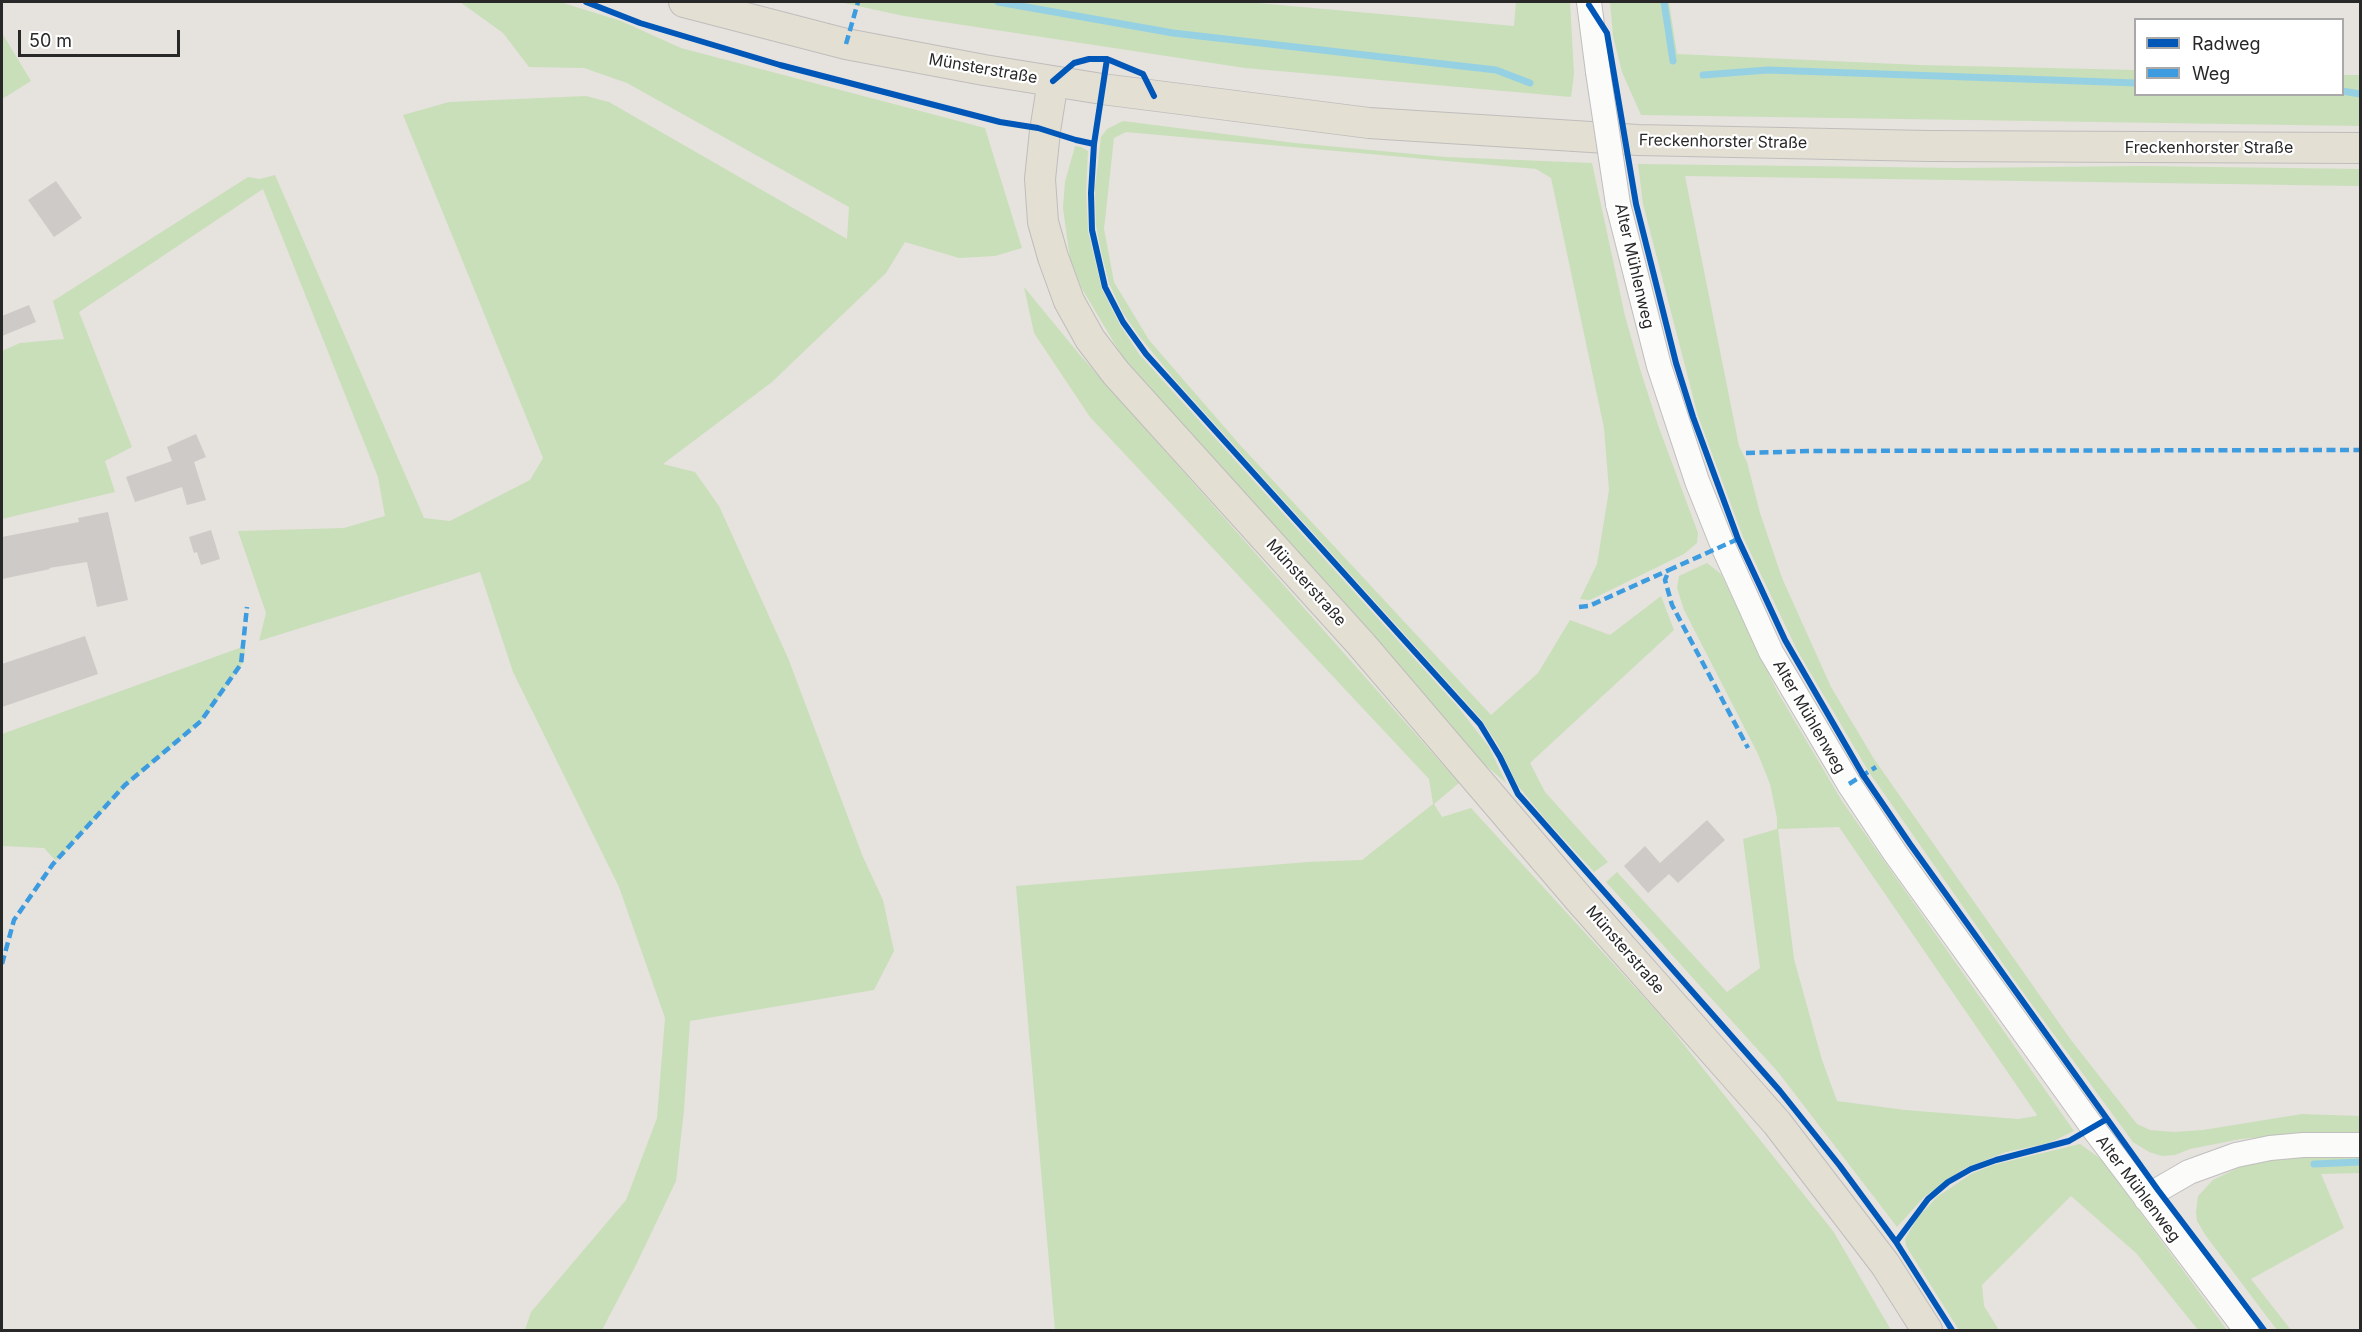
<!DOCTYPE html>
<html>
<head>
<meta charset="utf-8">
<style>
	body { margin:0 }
	#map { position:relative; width:2362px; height:1332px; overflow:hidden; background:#e6e2de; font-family:Inter,sans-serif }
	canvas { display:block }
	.frame { position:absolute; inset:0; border:3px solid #282828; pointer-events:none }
	.legend { position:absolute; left:2134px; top:18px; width:210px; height:78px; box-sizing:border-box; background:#fff; border:2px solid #a9a9a9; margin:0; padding:8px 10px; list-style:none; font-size:18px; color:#282828 }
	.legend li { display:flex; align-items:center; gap:12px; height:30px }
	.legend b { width:30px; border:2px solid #a9a9a9 }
	.scale { position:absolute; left:18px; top:30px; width:162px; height:27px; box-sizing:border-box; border:3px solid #282828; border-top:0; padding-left:8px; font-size:18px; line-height:21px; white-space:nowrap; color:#282828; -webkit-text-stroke:4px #fff; paint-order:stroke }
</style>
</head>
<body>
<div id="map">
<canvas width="2362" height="1332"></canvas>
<div class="frame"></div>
<ul class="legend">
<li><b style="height:8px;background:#0057b8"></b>Radweg</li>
<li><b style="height:8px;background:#3d9ce0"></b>Weg</li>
</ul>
<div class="scale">50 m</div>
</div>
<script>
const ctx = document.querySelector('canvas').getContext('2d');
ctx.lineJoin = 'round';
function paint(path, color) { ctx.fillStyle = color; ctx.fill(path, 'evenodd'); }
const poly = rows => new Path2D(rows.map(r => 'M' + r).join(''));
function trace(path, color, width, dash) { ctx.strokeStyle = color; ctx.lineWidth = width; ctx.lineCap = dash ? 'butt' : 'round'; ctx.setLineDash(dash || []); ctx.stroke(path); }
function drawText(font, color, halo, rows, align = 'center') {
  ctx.font = font + ' Inter,sans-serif'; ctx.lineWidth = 4.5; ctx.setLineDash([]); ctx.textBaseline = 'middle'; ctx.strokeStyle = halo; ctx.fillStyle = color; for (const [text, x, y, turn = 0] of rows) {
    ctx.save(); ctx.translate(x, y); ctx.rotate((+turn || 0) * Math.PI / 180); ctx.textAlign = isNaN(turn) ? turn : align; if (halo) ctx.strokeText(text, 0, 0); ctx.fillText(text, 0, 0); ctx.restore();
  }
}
paint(poly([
	[460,2,560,2,621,21,681,48,985,128,1022,248,995,256,959,258,905,242,886,273,772,382,663,464,695,472,719,506,788,658,863,857,883,900,894,951,874,990,690,1021,684,1110,676,1181,636,1265,602,1330,525,1330,531,1312,626,1200,657,1118,665,1018,619,887,513,672,480,572,259,641,266,613,238,531,344,528,385,516,378,477,263,189,79,312,132,447,105,461,115,492,2,519,2,351,20,343,64,339,53,301,248,177,260,179,275,175,424,518,450,521,530,480,543,458,403,115,449,102,586,96,609,102,847,239,849,207,627,83,584,68,529,67,503,33],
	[839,2,1246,2,1514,26,1516,2,1570,2,1574,74,1571,97,1245,68,904,16],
	[1610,2,1669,2,1677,54,1920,65,2135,70,2136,94,2342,94,2343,75,2360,75,2360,126,1641,115,1622,72,1613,36],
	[2,33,31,81,2,99],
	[1123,121,1295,143,1446,157,1592,163,1625,316,1640,369,1658,425,1698,533,1697,543,1684,554,1590,600,1580,599,1597,564,1609,490,1604,428,1551,178,1536,169,1126,132,1114,138,1104,229,1114,282,1149,340,1240,445,1491,715,1538,673,1570,620,1610,635,1661,596,1674,630,1530,763,1545,792,1608,862,1594,872,1547,821,1518,786,1498,745,1481,719,1176,381,1139,336,1123,313,1109,283,1101,251,1096,225,1095,188,1101,137,1107,129],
	[1075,146,1081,147,1088,151,1086,192,1088,231,1102,289,1120,325,1139,354,1458,707,1489,747,1506,783,1466,748,1132,373,1081,287,1070,259,1063,208,1065,182],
	[1638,164,1960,168,2141,166,2360,169,2360,186,1685,176,1739,446,1747,462,1760,513,1782,578,1831,687,1874,759,2071,1040,2137,1124,2150,1130,2174,1132,2203,1130,2302,1114,2360,1116,2360,1135,2290,1135,2241,1139,2190,1149,2175,1155,2162,1156,2149,1152,2133,1142,2022,991,1869,772,1797,650,1743,537,1698,416,1643,204],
	[1024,287,1080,355,1459,783,1434,804,1442,817,1471,808,1661,1016,1833,1231,1891,1330,1055,1330,1016,886,1308,862,1362,860,1433,804,1429,779,1090,417,1034,333],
	[1707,563,1721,574,1777,691,1842,801,2074,1131,2049,1143,2006,1152,1963,1169,1924,1197,1897,1227,1778,1072,1606,882,1617,872,1727,992,1760,968,1743,839,1777,829,1777,818,1770,784,1758,754,1684,610,1677,588,1679,576],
	[1839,827,2037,1115,2036,1116,2018,1119,1905,1110,1837,1101,1822,1060,1794,959,1778,829],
	[245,646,244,661,205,718,129,783,56,861,44,848,2,846,2,734],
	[2080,1144,2101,1159,2227,1330,2198,1330,2136,1253,2071,1196,1982,1285,1984,1306,1999,1330,1959,1330,1906,1246,1905,1239,1918,1217,1937,1197,1971,1174,1993,1165],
	[2311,1156,2360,1156,2360,1173,2321,1174,2344,1228,2251,1279,2291,1330,2277,1330,2206,1236,2197,1221,2196,1212,2198,1196,2213,1180,2242,1166,2272,1159]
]), '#c9dfb9');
trace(poly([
	[998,2,1173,33,1496,70,1530,83],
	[1664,2,1673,61],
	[1703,75,1768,70,2136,83],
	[2342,91,2360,94],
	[2314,1164,2360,1162]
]), '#96d1e3', 7);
paint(poly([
	[56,181,82,218,54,237,28,200],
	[29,305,36,322,2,336,2,316],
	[196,434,206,457,194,462,206,500,187,505,182,487,135,502,126,477,172,461,167,447],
	[108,512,128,600,97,607,87,562,49,568,50,569,2,579,2,537,79,522,78,518],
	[211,530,220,559,201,565,197,552,194,553,189,537],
	[85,636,98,674,2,707,2,664],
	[1707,820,1725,840,1678,883,1669,874,1648,893,1624,866,1645,846,1660,863]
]), '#cdcac7');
const minor = poly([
	[1589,2,1598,72],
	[1618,204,1659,366,1697,481,1723,546,1771,652,1849,784,1895,853,2093,1128,2246,1330],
	[2146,1199,2158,1190,2189,1172,2236,1155,2270,1148,2303,1145,2360,1145]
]);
const major = poly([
	[684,2,846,44,984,70,1102,89,1369,123,1638,140,1928,146,2360,148],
	[1053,81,1045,131,1040,179,1043,222,1053,257,1069,301,1090,339,1116,373,1361,644,1579,899,1777,1123,1885,1264,1927,1330]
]);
trace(minor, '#c0bebf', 26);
trace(major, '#bfbdbc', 32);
trace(minor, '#fbfbfa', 24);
trace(major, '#e4dfd3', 30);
const minorBridge = poly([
	[1598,72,1618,204]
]);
trace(minorBridge, '#c0bebf', 26, []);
trace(minorBridge, '#fbfbfa', 24);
trace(poly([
	[846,44,858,2],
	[1746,453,1812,451,2360,450],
	[1738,539,1669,570,1665,580,1672,605,1748,748],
	[1579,607,1589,606,1669,570],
	[1849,784,1876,767],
	[2,964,14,920,53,864,125,785,201,721,241,664,247,607]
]), '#3d9ce0', 4.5, [9, 4.5]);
trace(poly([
	[586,2,640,23,780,65,1000,122,1038,128,1076,140,1094,144],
	[1589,5,1607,33,1636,204,1676,363,1693,417,1738,539,1785,640,1863,775,1910,844,2158,1190,2264,1330],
	[1107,59,1094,144,1091,193,1092,230,1105,287,1123,322,1146,354,1480,724,1500,757,1518,794,1780,1091,1840,1166,1896,1242,1928,1199,1948,1182,1971,1169,1996,1160,2069,1141,2107,1119],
	[1053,81,1074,63,1089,59,1107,59,1143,74,1154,96],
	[1896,1242,1952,1330]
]), '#0057b8', 6);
drawText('16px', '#282828', '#fff', [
	["Münsterstraße",983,69,10],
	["Freckenhorster Straße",1723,142,1],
	["Freckenhorster Straße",2209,148],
	["Alter Mühlenweg",1634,266,77],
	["Münsterstraße",1306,583,48],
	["Alter Mühlenweg",1809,717,60],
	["Münsterstraße",1625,950,49],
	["Alter Mühlenweg",2138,1189,53]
]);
</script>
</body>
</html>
